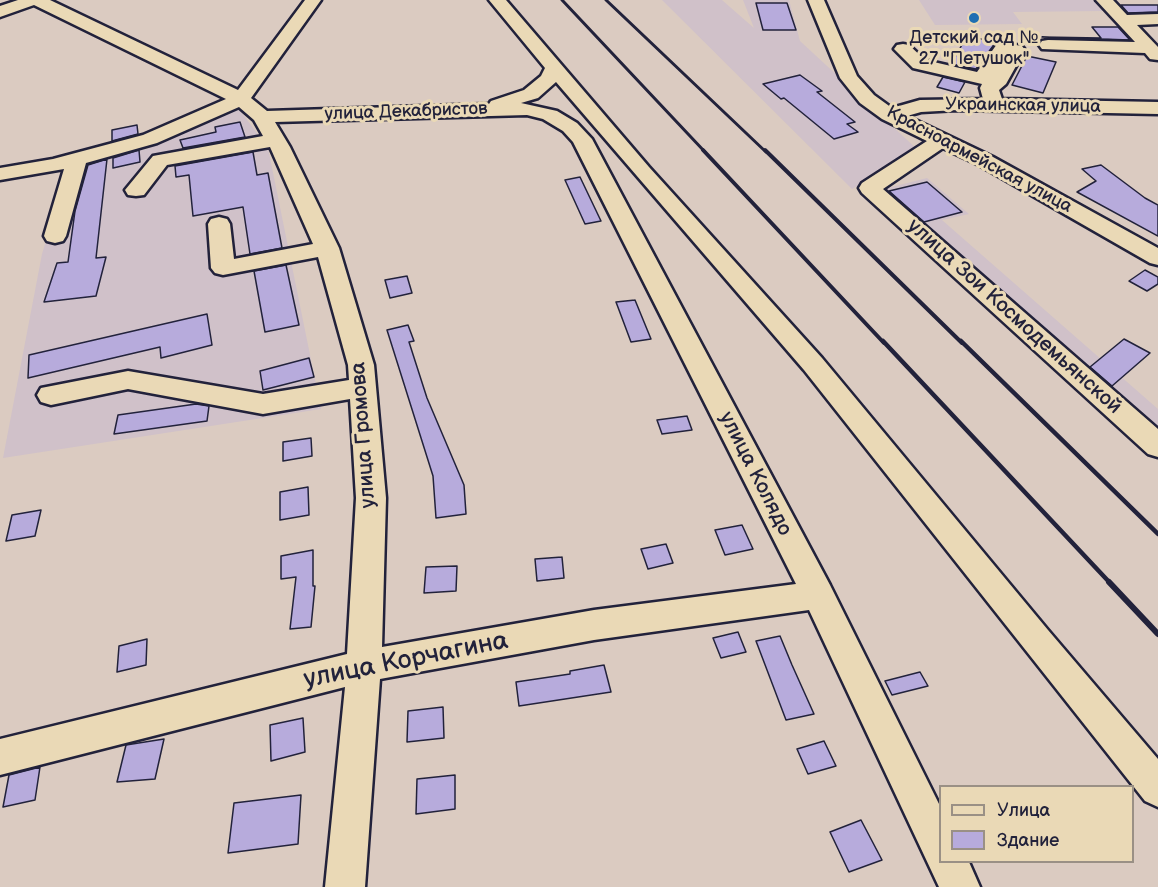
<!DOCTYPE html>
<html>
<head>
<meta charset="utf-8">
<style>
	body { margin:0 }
	#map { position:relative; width:1158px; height:887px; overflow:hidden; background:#dbcbc1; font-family:"Balsamiq Sans",sans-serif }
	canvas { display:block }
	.legend { position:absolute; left:939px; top:785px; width:195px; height:78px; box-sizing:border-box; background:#ead9b6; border:2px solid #9a9085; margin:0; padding:8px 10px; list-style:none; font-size:18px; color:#22223b }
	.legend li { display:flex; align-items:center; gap:12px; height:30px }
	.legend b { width:30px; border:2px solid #9a9085 }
</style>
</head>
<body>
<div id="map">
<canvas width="1158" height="887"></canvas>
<ul class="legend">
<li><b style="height:8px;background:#ead9b6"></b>Улица</li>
<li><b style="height:16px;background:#b7abdc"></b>Здание</li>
</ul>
</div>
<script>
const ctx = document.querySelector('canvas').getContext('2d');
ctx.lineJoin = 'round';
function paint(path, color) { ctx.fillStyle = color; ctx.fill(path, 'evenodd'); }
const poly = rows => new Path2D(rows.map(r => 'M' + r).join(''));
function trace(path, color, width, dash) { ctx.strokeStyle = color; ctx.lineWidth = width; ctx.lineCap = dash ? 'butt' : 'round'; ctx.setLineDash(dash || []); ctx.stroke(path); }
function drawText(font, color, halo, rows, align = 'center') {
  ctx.font = font + ' "Balsamiq Sans",sans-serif'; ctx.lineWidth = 6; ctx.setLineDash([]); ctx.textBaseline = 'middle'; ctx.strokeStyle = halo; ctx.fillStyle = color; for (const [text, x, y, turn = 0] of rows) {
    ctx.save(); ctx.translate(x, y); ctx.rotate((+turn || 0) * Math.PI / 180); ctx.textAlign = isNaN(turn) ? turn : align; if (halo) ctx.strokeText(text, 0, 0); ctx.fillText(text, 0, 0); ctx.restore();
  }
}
paint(poly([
	[662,0,722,0,754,28,743,0,789,0,800,41,918,150,852,189],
	[919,0,1093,0,1103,11,1013,12,1022,24,935,25],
	[239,109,268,148,321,409,3,458,42,254,66,175,79,162,147,149,223,111],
	[927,178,969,214,942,220,1158,409,1158,437,880,190]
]), '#d0c1c9');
const building = poly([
	[756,3,787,3,796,30,763,30,756,3],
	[1121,5,1158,5,1158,12,1128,13,1121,5],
	[1092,27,1118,27,1130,40,1042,37,1101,38,1092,27],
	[967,36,996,42,976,69,951,64,967,36],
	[1027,56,1056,62,1043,93,1012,85,1027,56],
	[800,75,822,91,817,92,855,122,847,124,858,132,834,139,784,98,781,99,763,84,800,75],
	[943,77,965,82,959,93,937,87,943,77],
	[240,122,245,137,183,148,180,140,216,132,215,127,240,122],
	[137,125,138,134,112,141,112,130,137,125],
	[139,150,140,162,113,168,113,158,139,150],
	[253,152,257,175,268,173,282,248,250,254,243,207,193,216,189,175,176,177,175,166,253,152],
	[107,159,96,258,106,257,96,296,44,302,57,263,68,262,75,211,88,165,107,159],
	[1101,165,1145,198,1158,205,1158,236,1077,192,1096,181,1082,169,1101,165],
	[580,177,601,221,585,224,565,180,580,177],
	[927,182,962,212,924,222,889,191,927,182],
	[286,265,299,325,265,332,254,271,286,265],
	[1145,270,1158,277,1158,284,1147,291,1129,281,1145,270],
	[407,276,412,293,390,298,385,280,407,276],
	[635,300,651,339,631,342,616,302,635,300],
	[207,314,212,345,161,358,160,347,28,378,29,355,207,314],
	[408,325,414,341,409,342,427,398,464,485,466,514,436,518,433,476,387,330,408,325],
	[1124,339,1150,353,1112,386,1090,367,1124,339],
	[309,358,314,377,263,390,260,371,309,358],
	[196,404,209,406,207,421,114,434,118,415,196,404],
	[687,416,692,430,662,434,657,420,687,416],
	[311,438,312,456,283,461,283,442,311,438],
	[308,487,309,515,280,520,280,492,308,487],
	[41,510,35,536,6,541,12,515,41,510],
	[742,525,753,549,725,555,715,530,742,525],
	[666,544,673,563,648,569,641,549,666,544],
	[313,550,313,586,315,586,311,627,290,629,296,577,281,579,281,556,313,550],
	[562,557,564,578,537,581,535,559,562,557],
	[457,566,456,591,424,593,426,567,457,566],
	[738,632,746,652,721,658,713,638,738,632],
	[780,636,792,665,814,714,786,720,756,641,780,636],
	[147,639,146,665,117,672,119,646,147,639],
	[604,665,611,692,519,706,516,682,570,674,570,671,604,665],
	[920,672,928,686,892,695,885,681,920,672],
	[443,707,444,738,407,742,408,711,443,707],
	[303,718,305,752,271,761,270,725,303,718],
	[164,739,155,779,117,782,126,745,164,739],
	[824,741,836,766,808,774,797,749,824,741],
	[40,767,35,800,3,807,9,775,40,767],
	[455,775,455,809,416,814,417,779,455,775],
	[301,795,298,844,228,853,234,803,301,795],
	[861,820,882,860,849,872,830,832,861,820]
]);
paint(building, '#b7abdc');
trace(building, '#22223b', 1.5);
const minor = poly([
	[18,0,50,0,238,90,305,0,321,0,251,98,267,111,489,104,491,101,524,90,541,76,545,68,489,0,506,0,649,167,822,358,1048,630,1158,759,1158,807,1145,801,804,370,556,82,538,98,521,103,557,111,577,123,592,139,830,585,940,806,940,862,969,862,980,887,939,887,809,610,594,640,380,679,365,887,325,887,345,687,0,775,0,739,347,654,356,498,350,399,263,414,128,389,51,405,41,402,37,395,41,388,128,371,263,394,349,380,348,365,318,257,223,275,215,273,211,268,208,224,211,219,219,217,227,219,230,224,234,259,313,244,270,147,167,165,144,195,136,196,128,195,125,190,153,156,263,136,254,120,239,107,157,143,86,163,66,236,63,241,55,243,47,241,44,236,64,169,0,180,0,168,53,159,143,135,226,99,34,5,0,17,0,6,18,0],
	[527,115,543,119,563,131,573,142,796,584,594,610,382,647,386,498,374,365,339,248,290,147,275,122,527,115],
	[808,0,824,0,857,76,874,95,892,108,920,100,983,99,980,88,982,84,913,68,894,49,897,45,903,44,909,45,925,60,977,72,997,44,1003,43,1022,46,1025,50,1006,84,999,90,1002,99,1158,102,1158,114,957,110,921,112,907,116,993,157,1158,248,1158,265,1150,263,979,165,943,148,883,189,1158,429,1158,457,1148,454,862,193,859,188,862,183,927,141,882,119,860,103,840,78,808,0],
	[1096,0,1113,0,1127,15,1158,14,1158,24,1137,25,1158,47,1158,60,1150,59,1145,53,1042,49,1039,45,1042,41,1048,40,1135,42,1096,0]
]);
trace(minor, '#22223b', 5);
paint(minor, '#ead9b6');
trace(poly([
	[562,0,705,152],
	[606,0,766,152]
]), '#22223b', 3);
trace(poly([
	[703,150,884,343],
	[765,150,962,343]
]), '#22223b', 4);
trace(poly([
	[883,341,1111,584],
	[961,341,1158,534]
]), '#22223b', 4.5);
trace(poly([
	[1109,582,1158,634]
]), '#22223b', 6);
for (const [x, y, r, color] of [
	[974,18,6,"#1f6fb2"]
]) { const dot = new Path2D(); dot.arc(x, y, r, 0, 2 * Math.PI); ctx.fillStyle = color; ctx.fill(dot); trace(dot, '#ead9b6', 2); }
drawText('18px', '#22223b', '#ead9b6', [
	["Детский сад №",974,38],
	["27 \"Петушок\"",974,59]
]);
drawText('18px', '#22223b', '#ead9b6', [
	["Украинская улица",1023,106,1],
	["улица Декабристов",406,112,-2],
	["Красноармейская улица",979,160,28]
]);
drawText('21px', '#22223b', '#ead9b6', [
	["улица Зои Космодемьянской",1014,317,42],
	["улица Громова",364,435,-94],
	["улица Колядо",755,474,63]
]);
drawText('26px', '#22223b', '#ead9b6', [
	["улица Корчагина",406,661,-11]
]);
</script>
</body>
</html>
